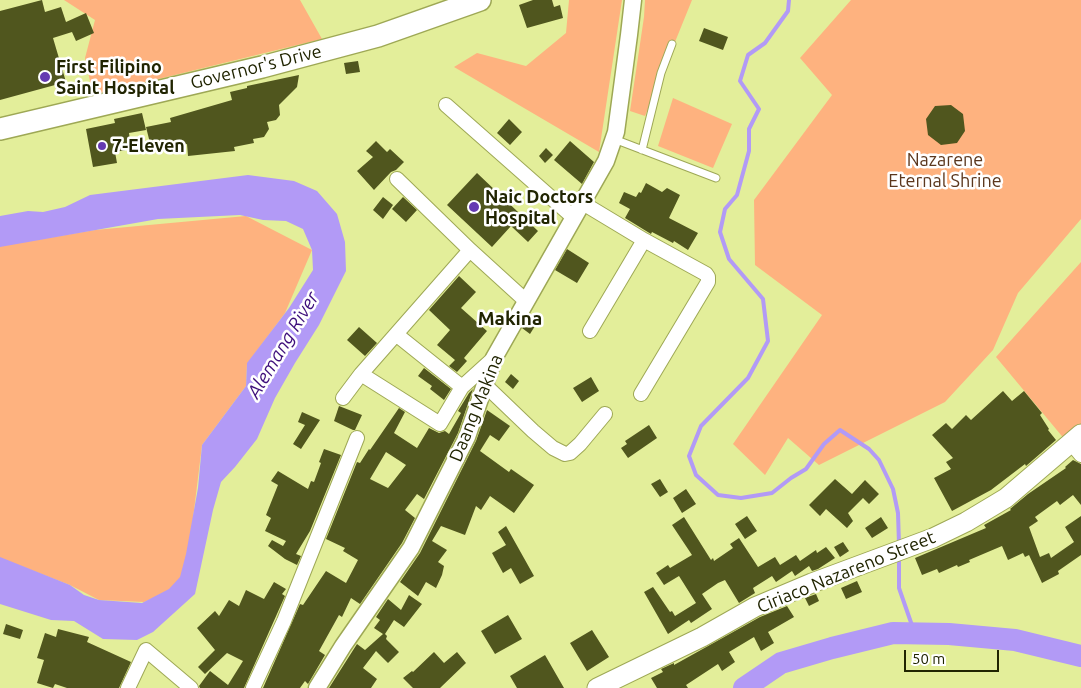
<!DOCTYPE html>
<html>
<head>
<meta charset="utf-8">
<style>
	body { margin:0 }
	#map { position:relative; width:1081px; height:688px; overflow:hidden; background:#e3ee9a; font-family:Ubuntu,sans-serif }
	canvas { display:block }
	.scale { position:absolute; left:904px; top:650px; width:95px; height:22px; box-sizing:border-box; border:2px solid #202401; border-top:0; padding-left:6px; font-size:15px; line-height:18px; white-space:nowrap; color:#202401; -webkit-text-stroke:4px #fff; paint-order:stroke }
</style>
</head>
<body>
<div id="map">
<canvas width="1081" height="688"></canvas>
<div class="scale">50 m</div>
</div>
<script>
const ctx = document.querySelector('canvas').getContext('2d');
ctx.lineJoin = 'round';
function paint(path, color) { ctx.fillStyle = color; ctx.fill(path, 'evenodd'); }
const poly = rows => new Path2D(rows.map(r => 'M' + r).join(''));
function trace(path, color, width, dash) { ctx.strokeStyle = color; ctx.lineWidth = width; ctx.lineCap = dash ? 'butt' : 'round'; ctx.setLineDash(dash || []); ctx.stroke(path); }
function drawText(font, color, halo, rows, align = 'center') {
  ctx.font = font + ' Ubuntu,sans-serif'; ctx.lineWidth = 5; ctx.setLineDash([]); ctx.textBaseline = 'middle'; ctx.strokeStyle = halo; ctx.fillStyle = color; for (const [text, x, y, turn = 0] of rows) {
    ctx.save(); ctx.translate(x, y); ctx.rotate((+turn || 0) * Math.PI / 180); ctx.textAlign = isNaN(turn) ? turn : align; if (halo) ctx.strokeText(text, 0, 0); ctx.fillText(text, 0, 0); ctx.restore();
  }
}
paint(poly([
	[64,0,300,0,322,39,93,95,85,58,95,20],
	[569,0,622,0,599,152,454,67,477,53,526,66,566,33],
	[645,0,692,0,645,116,630,111,644,17],
	[851,0,1081,0,1081,219,1018,293,993,350,945,402,819,465,788,438,765,475,733,444,822,315,755,265,754,200,832,95,800,58],
	[673,98,732,124,713,168,658,146],
	[246,216,312,250,285,313,247,364,246,386,202,445,185,584,144,602,99,600,70,585,0,558,0,246,95,230],
	[1081,262,1081,426,1066,441,996,357]
]), '#feb27f');
paint(poly([
	[248,175,294,181,317,191,337,214,345,242,346,271,319,325,295,363,275,398,257,439,235,467,221,482,213,510,195,594,153,632,137,640,103,639,74,621,51,620,0,604,0,557,70,585,84,595,99,600,142,603,169,589,180,577,186,554,198,488,202,445,246,386,247,363,289,308,313,270,312,250,303,229,286,221,263,220,240,215,158,219,0,247,0,216,28,211,43,212,65,207,90,195]
]), '#b29af6');
trace(poly([
	[789,0,788,11,765,43,748,55,740,81,759,109,749,129,749,151,737,195,725,209,720,232,729,259,763,299,768,341,748,378,701,426,689,456,696,475,718,495,741,498,772,493,791,478,806,469,824,444,840,430,869,449,879,460,893,489,898,513,899,544],
	[899,556,899,588,915,634]
]), '#b29af6', 4);
trace(poly([
	[744,688,781,663,832,648,893,633,949,634,1015,640,1081,656]
]), '#b29af6', 22);
paint(poly([
	[42,0,45,12,61,7,66,22,86,13,94,33,76,41,72,32,53,38,66,82,0,100,0,11],
	[533,0,552,0,554,7,560,5,563,18,527,28,519,5],
	[704,28,728,37,723,50,699,41],
	[358,61,360,72,346,74,344,63],
	[299,75,297,87,279,105,280,115,276,120,267,122,269,129,264,137,253,139,254,143,234,147,235,151,188,156,187,144,167,149,167,140,150,143,146,127,171,122,170,118,232,100,230,92,247,88,247,86],
	[951,105,963,114,965,131,957,143,941,145,928,135,926,119,935,106],
	[142,113,146,130,129,133,131,149,115,152,117,163,93,167,86,129,115,123,114,119],
	[509,119,522,132,510,145,497,133],
	[376,141,387,152,390,149,404,162,396,170,391,172,374,190,357,171,373,157,366,151],
	[570,141,594,162,582,184,554,160],
	[546,148,553,155,545,163,539,156],
	[477,173,538,231,528,242,511,226,492,247,447,205],
	[646,183,662,192,667,188,680,195,669,218,698,233,688,250,674,241,673,243,652,232,651,234,625,218,630,209,619,203,624,192,636,197,639,192,641,193],
	[383,197,393,205,383,219,373,210],
	[403,197,417,210,406,222,392,209],
	[567,249,589,263,577,283,555,270],
	[459,276,476,292,461,308,487,331,464,358,467,361,457,372,449,366,455,360,437,345,450,330,429,310],
	[527,320,535,326,530,334,522,328],
	[359,327,377,343,365,356,347,340],
	[424,368,451,389,444,400,430,389,432,386,418,376],
	[511,374,519,381,513,389,505,382],
	[591,377,599,391,582,402,573,388],
	[473,389,458,433,424,499,417,494,405,510,415,518,402,543,360,604,351,598,342,617,339,615,319,651,325,655,308,684,305,681,300,688,263,688,300,604,303,605,326,571,346,583,358,560,343,551,345,548,326,539,357,462,360,463,369,449,370,450,399,408,405,412,394,433,417,448,429,428,439,433,445,431,449,434,461,413,458,411,469,393],
	[386,452,406,465,388,488,370,479],
	[1003,391,1012,401,1024,391,1042,413,1040,415,1049,429,1048,430,1056,440,1026,466,1025,464,991,490,952,511,934,478,951,469,946,462,953,458,932,435,946,423,952,429,966,415,971,420],
	[339,406,362,415,355,430,353,430,334,421],
	[487,410,510,426,499,441,490,435,480,451,509,472,511,469,534,485,514,513,490,496,481,510,476,506,465,535,441,526,432,541,447,550,438,562,444,566,442,575,436,588,426,582,418,596,400,582,420,553,476,441],
	[302,412,320,420,301,449,293,444,305,425,298,422],
	[649,425,657,438,628,458,621,448,627,444,625,441],
	[324,449,341,455,310,531,296,554,301,556,297,565,285,559,268,546,272,540,283,546,286,541,265,531,271,518,266,515,278,485,271,481,278,471,308,489,311,481,314,482,321,463,319,462],
	[1073,460,1081,464,1081,505,1073,495,1060,505,1057,501,1035,517,1038,521,1029,527,1040,557,1049,553,1051,558,1074,542,1065,527,1081,516,1081,555,1058,571,1059,574,1042,583,1029,555,1025,557,1023,553,1008,560,1002,546,969,560,970,562,958,567,957,565,939,573,937,569,922,575,915,558,986,528,984,525,1011,510,1010,509,1028,494,1066,468,1065,467],
	[660,479,668,492,660,497,651,484],
	[835,479,852,494,865,480,879,494,869,504,863,498,848,513,853,521,847,528,826,509,820,516,809,505],
	[686,489,696,504,682,513,673,498],
	[747,516,757,531,745,539,735,524],
	[684,517,711,560,713,558,714,561,733,548,730,544,739,538,758,567,775,557,780,565,796,555,800,561,816,550,817,553,826,547,835,558,818,569,812,571,809,566,795,576,792,571,776,582,772,576,753,588,755,593,739,603,725,580,718,583,702,594,712,609,691,623,689,620,668,634,644,592,653,587,670,612,672,611,675,616,696,603,679,576,664,585,656,573,668,565,670,568,692,555,672,525],
	[881,517,888,528,872,538,865,528],
	[506,526,534,576,520,584,511,568,503,573,492,553,506,545,498,532],
	[843,542,849,551,840,557,834,547],
	[857,581,862,592,846,599,841,588],
	[274,582,286,589,282,594,285,596,244,688,200,688,199,686,210,671,228,685,243,661,227,653,205,674,198,667,215,650,197,628,215,611,219,616,229,600,239,606,246,590,264,599],
	[816,594,819,601,809,606,805,598],
	[409,595,422,604,404,627,394,620,385,634,387,636,386,639,399,652,388,663,376,651,363,668,377,679,371,688,329,688,357,644,365,650,383,634,374,628,380,620,376,617,388,599,401,610],
	[787,606,794,617,768,632,774,643,761,651,754,637,729,652,735,662,722,671,718,664,686,685,688,688,657,688,651,678,663,672,661,669,674,663,674,665,760,617],
	[508,615,522,639,495,654,481,631],
	[6,624,23,630,20,639,3,634],
	[58,629,89,637,87,642,131,662,119,688,67,688,55,684,53,688,37,683,44,660,37,658,45,633,56,637],
	[592,630,609,657,587,671,570,643],
	[434,652,444,663,457,652,466,663,440,688,413,688,403,678,412,671,413,672],
	[545,655,564,688,517,688,510,676]
]), '#50561e');
const service = poly([
	[614,139,716,178],
	[642,150,661,73,672,44]
]);
const minor = poly([
	[446,105,573,217],
	[397,179,470,250,526,301],
	[581,202,644,240,706,274,708,277,708,282,641,394],
	[590,331,644,240],
	[397,335,462,387],
	[361,374,440,424,462,387,494,358],
	[485,385,533,431,553,448,565,454,570,453,580,444,605,414],
	[343,398,361,374,470,250],
	[1071,443,1081,455],
	[128,688,146,650,191,688],
	[253,688,284,621,357,438]
]);
const tertiary = poly([
	[317,688,343,646,411,548,467,437,494,358,606,161,616,132,629,35,633,0]
]);
const secondary = poly([
	[597,688,702,637,755,607,812,583,933,538,966,522,1006,498,1081,434]
]);
const primary = poly([
	[0,129,262,67,378,36,480,0]
]);
trace(service, '#9ea855', 9);
trace(minor, '#9ea855', 16);
trace(tertiary, '#9ea855', 19);
trace(secondary, '#9ea855', 21);
trace(primary, '#9ea855', 24);
trace(service, '#fff', 7);
trace(minor, '#fff', 14);
trace(tertiary, '#fff', 16);
trace(secondary, '#fff', 19);
trace(primary, '#fff', 21);
for (const [x, y, r, color] of [
	[45,77,6,"#653ab2"],
	[102,146,5,"#653ab2"],
	[474,207,6,"#653ab2"]
]) { const dot = new Path2D(); dot.arc(x, y, r, 0, 2 * Math.PI); ctx.fillStyle = color; ctx.fill(dot); trace(dot, '#fff', 2); }
drawText('bold 18px', '#202401', '#fff', [
	["First Filipino",56,67],
	["Saint Hospital",56,88],
	["7-Eleven",112,146],
	["Naic Doctors",485,197],
	["Hospital",485,218]
], 'left');
drawText('18px', '#202401', '#fff', [
	["Governor's Drive",256,67,-14],
	["Daang Makina",476,408,-68],
	["Ciriaco Nazareno Street",846,572,-22]
]);
drawText('18px', '#5b371d', '#fff', [
	["Nazarene",945,160],
	["Eternal Shrine",945,181]
]);
drawText('bold 19px', '#202401', '#fff', [
	["Makina",510,319]
]);
drawText('italic 19px', '#3e0f7b', '#fff', [
	["Alemang River",283,345,-59]
]);
</script>
</body>
</html>
